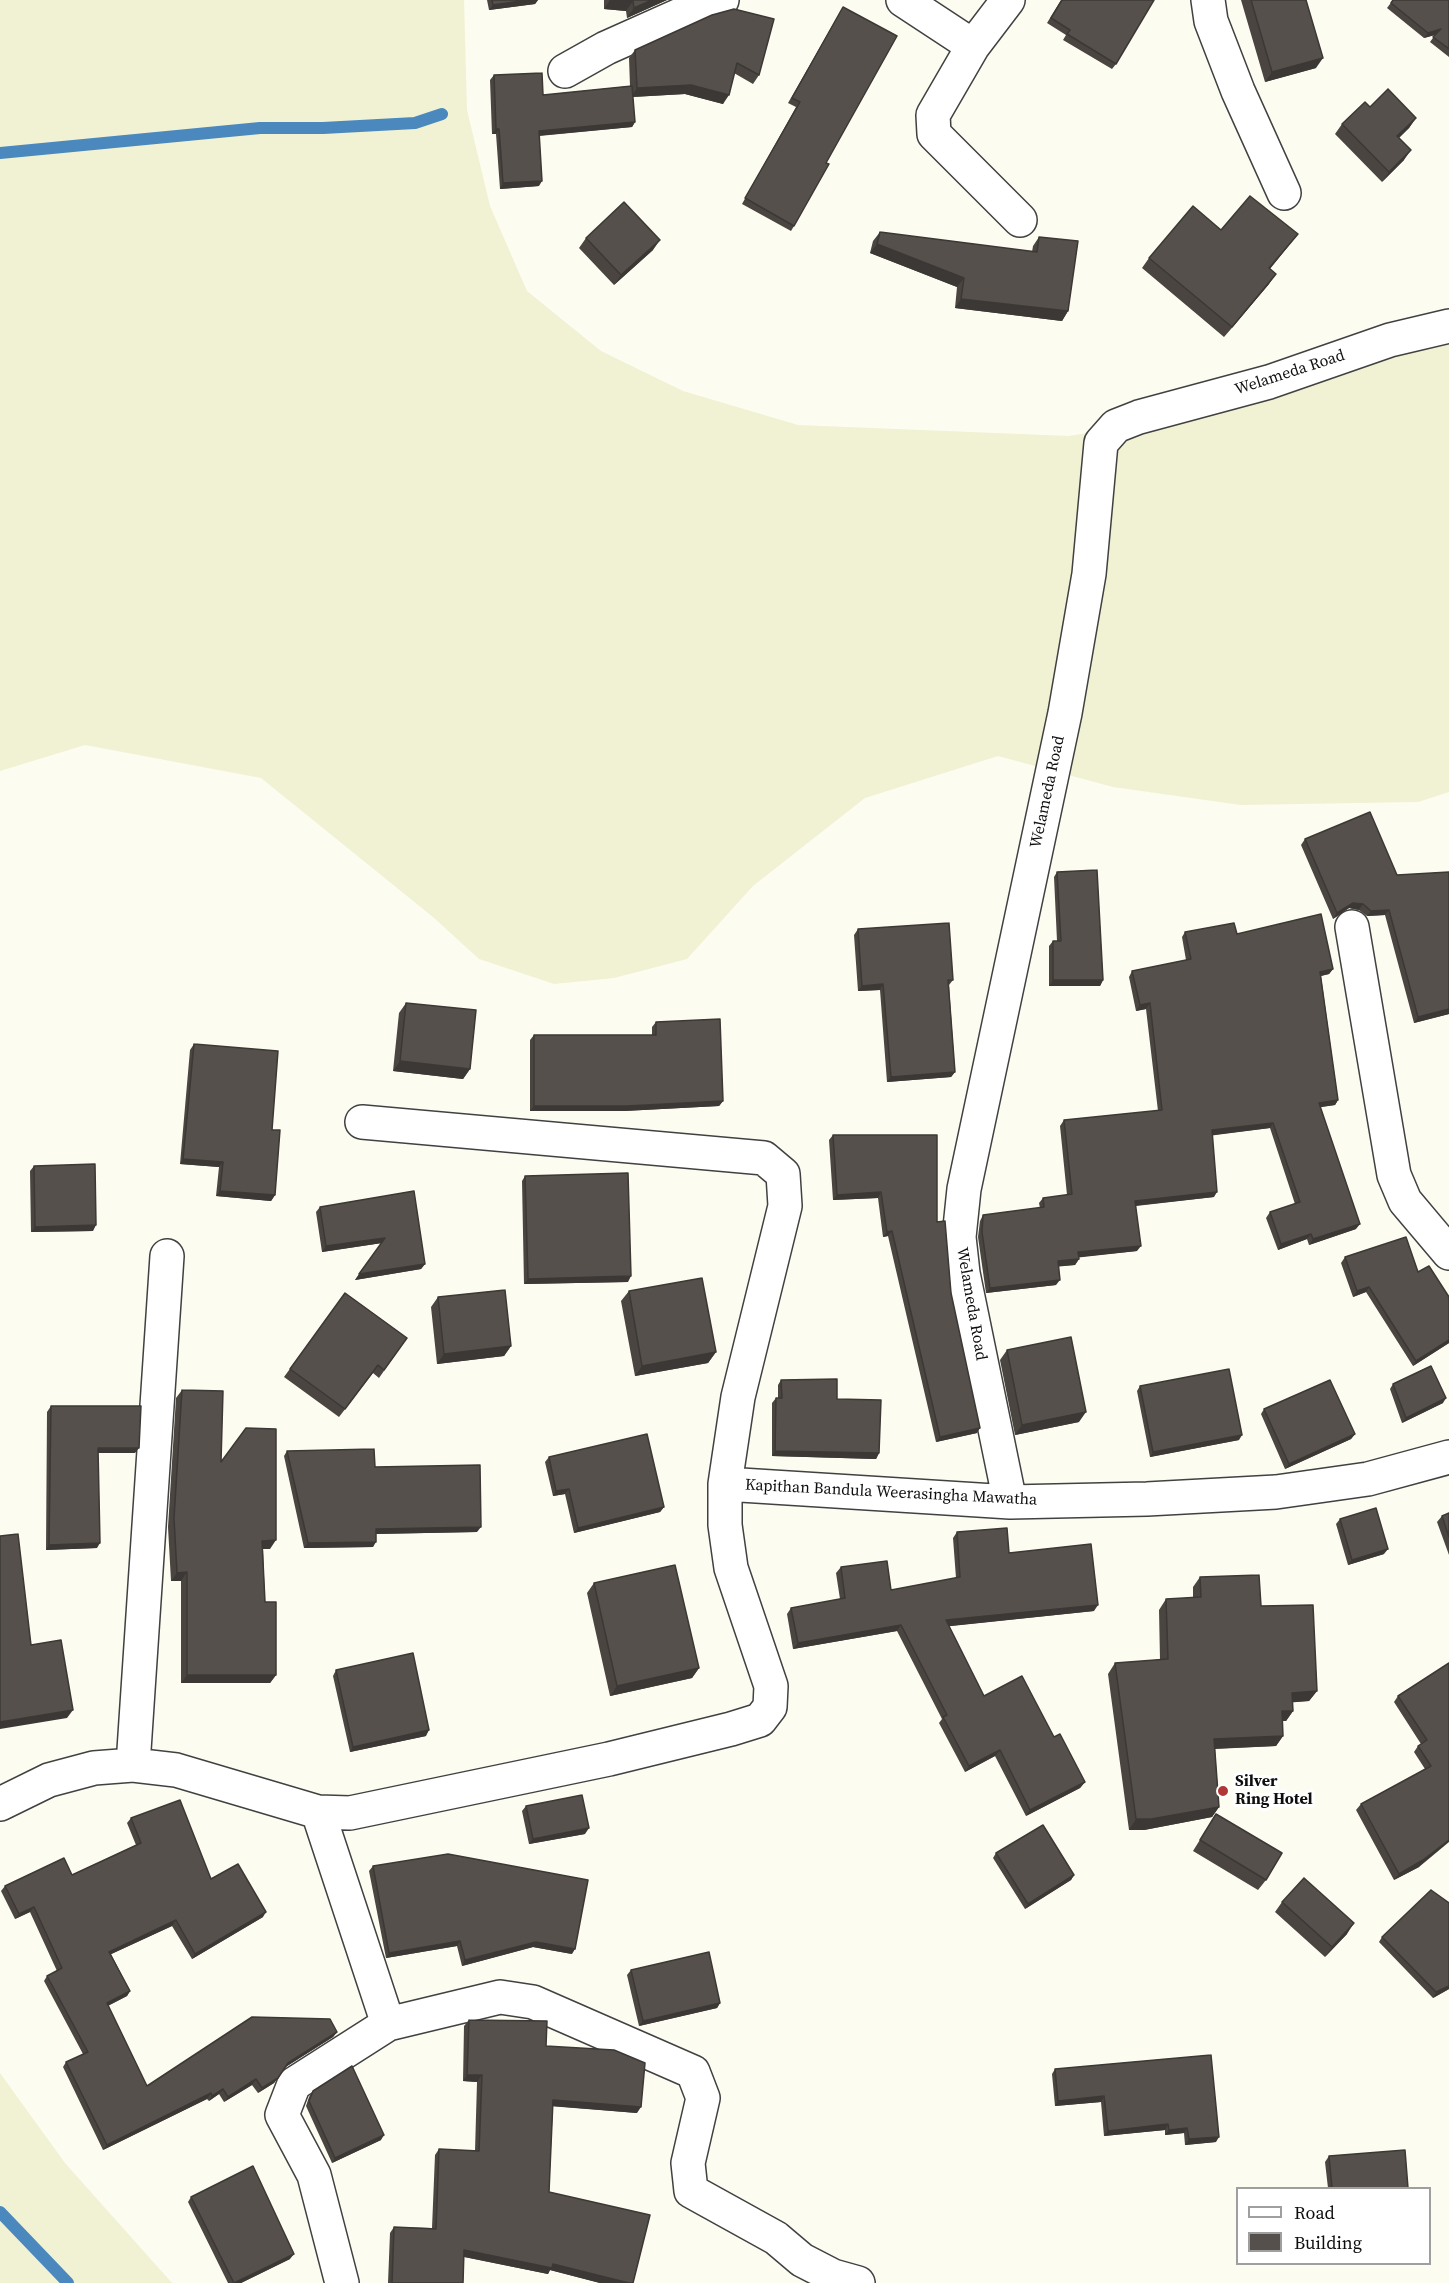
<!DOCTYPE html>
<html>
<head>
<meta charset="utf-8">
<style>
	body { margin:0 }
	#map { position:relative; width:1449px; height:2283px; overflow:hidden; background:#fdfcf1; font-family:"Source Serif 4",serif }
	canvas { display:block }
	.legend { position:absolute; left:1236px; top:2187px; width:195px; height:78px; box-sizing:border-box; background:#fff; border:2px solid #9f9f9f; margin:0; padding:8px 10px; list-style:none; font-size:18px; color:#0e0e0e }
	.legend li { display:flex; align-items:center; gap:12px; height:30px }
	.legend b { width:30px; border:2px solid #9f9f9f }
</style>
</head>
<body>
<div id="map">
<canvas width="1449" height="2283"></canvas>
<ul class="legend">
<li><b style="height:8px;background:#fff"></b>Road</li>
<li><b style="height:16px;background:#56504c"></b>Building</li>
</ul>
</div>
<script>
const ctx = document.querySelector('canvas').getContext('2d');
ctx.lineJoin = 'round';
function paint(path, color) { ctx.fillStyle = color; ctx.fill(path, 'evenodd'); }
const poly = rows => new Path2D(rows.map(r => 'M' + r).join(''));
function trace(path, color, width, dash) { ctx.strokeStyle = color; ctx.lineWidth = width; ctx.lineCap = dash ? 'butt' : 'round'; ctx.setLineDash(dash || []); ctx.stroke(path); }
function drawText(font, color, halo, rows, align = 'center') {
  ctx.font = font + ' "Source Serif 4",serif'; ctx.lineWidth = 6; ctx.setLineDash([]); ctx.textBaseline = 'middle'; ctx.strokeStyle = halo; ctx.fillStyle = color; for (const [text, x, y, turn = 0] of rows) {
    ctx.save(); ctx.translate(x, y); ctx.rotate((+turn || 0) * Math.PI / 180); ctx.textAlign = isNaN(turn) ? turn : align; if (halo) ctx.strokeText(text, 0, 0); ctx.fillText(text, 0, 0); ctx.restore();
  }
}
paint(poly([
	[0,0,464,0,467,110,490,206,527,291,601,351,683,391,798,425,1069,436,1195,415,1449,333,1449,792,1418,802,1241,805,1113,787,998,756,865,798,753,886,687,959,614,978,554,984,479,959,433,917,261,778,85,745,0,771],
	[0,2073,65,2163,172,2283,0,2283]
]), '#f1f1d4');
trace(poly([
	[0,153,260,128,323,128,415,123,442,114],
	[0,2212,68,2283]
]), '#4a88be', 12);
const minor = poly([
	[903,0,973,46,1008,0],
	[1208,0,1211,21,1238,91,1284,193],
	[973,46,933,115,934,134,1020,220],
	[565,71,606,48,700,6,722,0],
	[1352,927,1394,1175,1405,1201,1449,1253],
	[725,1484,1010,1502,1147,1499,1276,1492,1368,1479,1449,1457],
	[1010,1502,963,1273,959,1237,964,1189,1065,713,1089,574,1101,443,1116,426,1139,417,1269,382,1390,340,1449,326],
	[133,1765,167,1256],
	[0,1804,49,1780,94,1768,133,1765,176,1770,318,1812,350,1813,609,1759,731,1729,760,1720,770,1707,771,1686,731,1568,725,1525,725,1484,738,1397,785,1206,783,1174,764,1158,362,1122],
	[318,1812,388,2024],
	[342,2283,314,2175,282,2115,294,2084,388,2024,500,1997,533,2002,693,2072,703,2098,688,2163,691,2191,776,2238,802,2260,833,2276,858,2283]
]);
trace(minor, '#414141', 36);
trace(minor, '#fff', 33);
paint(poly([
	[487,0,538,0,535,4,489,10],
	[604,0,667,0,627,18,626,11,604,9],
	[1061,0,1116,64,1112,69,1063,40,1066,35,1047,23],
	[1241,0,1306,0,1316,68,1265,82],
	[1393,0,1449,0,1449,57,1430,42,1435,35,1424,38,1387,8],
	[843,7,826,163,794,226,791,231,742,204,796,107,788,103],
	[712,15,759,75,753,84,734,73,723,104,685,94,633,97,635,122,632,127,539,136,539,186,500,189,496,134,492,134,490,80,494,75,543,95,630,86,629,58,635,50],
	[1370,107,1416,118,1409,128,1399,138,1404,160,1382,182,1335,134,1342,124],
	[1221,230,1298,234,1270,269,1269,284,1224,337,1142,268,1149,258],
	[880,232,1032,252,1033,246,1039,237,1068,311,1062,321,955,308,957,287,870,253,873,241],
	[586,238,653,250,614,285,579,248],
	[1305,839,1397,875,1449,872,1449,1014,1414,1023,1385,915,1367,916,1359,910,1349,908,1333,919,1301,845],
	[1057,872,1103,980,1100,986,1049,986,1049,946,1053,941,1057,941,1054,877],
	[858,929,953,980,949,985,955,1072,951,1077,887,1082,880,990,858,991,854,935],
	[1185,932,1237,934,1333,969,1329,974,1321,976,1338,1100,1335,1105,1320,1107,1356,1229,1309,1245,1307,1239,1278,1250,1266,1218,1270,1212,1295,1204,1270,1128,1212,1135,1214,1197,1136,1206,1137,1251,1078,1257,1079,1259,1075,1265,1058,1266,1056,1285,986,1293,978,1237,980,1221,983,1215,1040,1208,1039,1203,1043,1198,1067,1195,1060,1126,1064,1120,1158,1111,1146,1009,1136,1011,1129,977,1132,971,1186,960,1182,937],
	[406,1003,470,1069,463,1079,393,1071,399,1013],
	[656,1022,723,1101,719,1106,624,1111,530,1111,530,1040,534,1035,652,1035,652,1027],
	[194,1044,275,1195,271,1201,216,1196,219,1167,180,1164,190,1050],
	[833,1135,937,1222,977,1433,936,1442,888,1236,883,1237,878,1198,833,1200,829,1140],
	[34,1166,93,1231,31,1232,30,1171],
	[525,1176,628,1282,524,1284,522,1181],
	[320,1207,425,1264,421,1269,355,1280,382,1243,322,1252,316,1212],
	[1345,1257,1449,1343,1413,1366,1366,1292,1353,1297,1341,1263],
	[629,1291,716,1352,708,1363,635,1376,621,1301],
	[345,1293,407,1338,379,1378,373,1373,339,1417,284,1377],
	[438,1297,511,1346,504,1356,437,1364,431,1307],
	[1007,1350,1079,1422,1015,1435,1000,1360],
	[781,1380,837,1399,879,1453,876,1459,772,1456,772,1403,776,1398,778,1398,778,1385],
	[1393,1384,1443,1403,1402,1423,1390,1389],
	[1140,1386,1239,1440,1150,1457,1137,1391],
	[182,1390,270,1549,263,1549,265,1602,276,1675,270,1683,181,1683,181,1581,171,1581,168,1527,176,1398],
	[51,1406,135,1453,98,1453,97,1548,46,1550,47,1412],
	[1264,1409,1355,1434,1351,1439,1285,1469,1261,1414],
	[287,1451,375,1467,477,1532,376,1534,373,1547,304,1548,284,1456],
	[549,1457,664,1507,660,1512,574,1533,565,1494,553,1496,545,1462],
	[1449,1513,1449,1555,1437,1522,1442,1516],
	[1340,1519,1384,1554,1348,1565,1336,1524],
	[957,1532,1009,1553,1094,1611,949,1626,984,1696,1054,1737,1085,1782,1080,1788,1026,1816,995,1756,965,1772,939,1723,942,1719,897,1631,793,1649,787,1614,791,1608,840,1599,836,1573,841,1567,891,1590,956,1578,953,1538],
	[1200,1577,1261,1606,1317,1691,1309,1701,1292,1702,1293,1711,1286,1721,1282,1721,1283,1736,1276,1746,1215,1749,1219,1807,1212,1817,1144,1830,1129,1830,1108,1674,1115,1663,1160,1660,1159,1610,1166,1599,1193,1598,1193,1587],
	[594,1583,699,1668,692,1678,610,1696,587,1593],
	[1449,1663,1419,1867,1394,1880,1356,1810,1361,1804,1425,1769,1414,1752,1418,1746,1421,1744,1394,1702,1398,1696],
	[336,1670,426,1736,350,1752,333,1676],
	[526,1806,585,1834,529,1844,522,1811],
	[1216,1814,1266,1880,1258,1890,1193,1851],
	[131,1818,263,1917,192,1959,172,1926,111,1954,130,1991,127,1996,108,2006,147,2086,337,2032,333,2037,284,2068,274,2083,258,2093,252,2085,224,2102,219,2094,209,2101,207,2099,103,2150,63,2067,66,2062,83,2054,44,1981,47,1976,57,1971,30,1912,15,1919,1,1891,5,1886,72,1875,136,1845,127,1823],
	[996,1853,1074,1875,1071,1880,1025,1909,993,1858],
	[373,1866,572,1954,533,1947,462,1966,457,1946,386,1958,369,1871],
	[1282,1902,1347,1934,1325,1957,1275,1912],
	[1382,1937,1449,1989,1433,1998,1379,1942],
	[631,1970,720,2003,717,2008,639,2026,627,1975],
	[469,2020,546,2046,637,2113,553,2106,549,2192,633,2283,600,2283,550,2270,548,2274,464,2257,463,2283,388,2283,390,2233,394,2227,432,2228,435,2155,439,2149,475,2151,477,2082,463,2081,464,2026],
	[1211,2055,1216,2142,1185,2145,1184,2133,1165,2135,1165,2130,1104,2136,1101,2102,1055,2106,1052,2074,1055,2069],
	[313,2091,381,2140,332,2163,306,2106,309,2097],
	[1329,2156,1408,2188,1328,2188,1325,2162],
	[191,2197,290,2259,241,2283,228,2283,188,2202]
]), '#4a4541');
paint(poly([
	[528,0,538,0,535,4,489,10,493,5],
	[610,0,626,0,633,1,626,11,604,9],
	[652,0,667,0,627,18,634,8],
	[1441,29,1438,34,1424,38,1428,33],
	[1323,58,1316,68,1265,82,1272,72],
	[691,85,729,95,723,104,685,94,631,97,637,88],
	[1416,118,1409,128,1390,146,1397,136],
	[635,122,632,127,535,136,539,131],
	[496,129,499,129,496,134,492,134],
	[1411,150,1404,160,1382,182,1389,172],
	[542,181,539,186,500,189,503,183],
	[1298,234,1290,244,1262,278,1269,268],
	[660,240,653,250,614,285,621,275],
	[877,244,964,278,957,287,870,253],
	[1276,274,1269,284,1224,337,1232,327],
	[961,299,1068,311,1062,321,955,308],
	[1353,903,1363,904,1359,910,1349,908,1333,919,1337,913],
	[1389,910,1385,915,1367,916,1371,911],
	[1333,969,1329,974,1316,977,1320,972],
	[1053,980,1103,980,1100,986,1049,986],
	[883,984,880,990,858,991,862,986],
	[1150,1003,1146,1009,1136,1011,1140,1005],
	[1449,1009,1449,1014,1414,1023,1418,1017],
	[400,1061,470,1069,463,1079,393,1071],
	[955,1072,951,1077,887,1082,891,1077],
	[1338,1100,1335,1105,1315,1108,1319,1103],
	[723,1101,719,1106,624,1111,530,1111,534,1106],
	[1273,1123,1270,1128,1208,1136,1212,1130],
	[183,1159,223,1162,219,1167,180,1164],
	[220,1191,275,1195,271,1201,216,1196],
	[881,1192,878,1198,833,1200,837,1195],
	[1217,1192,1214,1197,1132,1206,1135,1201],
	[1360,1224,1356,1229,1309,1245,1313,1239],
	[96,1225,93,1231,31,1232,35,1227],
	[892,1231,888,1236,883,1237,887,1232],
	[1311,1234,1307,1239,1278,1250,1281,1244],
	[385,1238,382,1243,322,1252,326,1246],
	[1141,1246,1137,1251,1074,1258,1078,1252],
	[1079,1259,1075,1265,1054,1267,1058,1261],
	[425,1264,421,1269,355,1280,359,1274],
	[631,1276,628,1282,524,1284,528,1279],
	[1060,1280,1056,1285,986,1293,990,1288],
	[1369,1287,1366,1292,1353,1297,1357,1291],
	[1449,1340,1449,1343,1413,1366,1416,1361],
	[511,1346,504,1356,437,1364,444,1354],
	[716,1352,708,1363,635,1376,642,1366],
	[1446,1398,1443,1403,1402,1423,1406,1418],
	[1086,1412,1079,1422,1015,1435,1022,1425],
	[980,1428,977,1433,936,1442,940,1437],
	[1355,1434,1351,1439,1285,1469,1289,1464],
	[1242,1435,1239,1440,1150,1457,1153,1452],
	[98,1448,139,1448,135,1453,94,1453],
	[775,1451,879,1453,876,1459,772,1456],
	[569,1489,565,1494,553,1496,556,1491],
	[664,1507,660,1512,574,1533,578,1528],
	[481,1527,477,1532,372,1534,376,1529],
	[276,1540,270,1549,257,1549,262,1541],
	[376,1542,373,1547,304,1548,308,1543],
	[100,1543,97,1548,46,1550,49,1545],
	[1388,1549,1384,1554,1348,1565,1352,1560],
	[187,1572,181,1581,171,1581,177,1573],
	[1098,1605,1094,1611,942,1627,946,1620],
	[901,1625,897,1631,793,1649,798,1643],
	[699,1668,692,1678,610,1696,617,1686],
	[187,1675,276,1675,270,1683,181,1683],
	[1317,1691,1309,1701,1285,1703,1292,1693],
	[73,1710,67,1718,0,1729,0,1722],
	[1282,1711,1293,1711,1286,1721,1275,1721],
	[429,1730,426,1736,350,1752,353,1747],
	[1283,1736,1276,1746,1207,1749,1214,1739],
	[1000,1750,995,1756,965,1772,969,1766],
	[1085,1782,1080,1788,1026,1816,1030,1810],
	[1219,1807,1212,1817,1144,1830,1129,1830,1136,1819],
	[589,1828,585,1834,529,1844,533,1839],
	[1449,1840,1449,1842,1419,1867,1394,1880,1399,1874],
	[1074,1875,1071,1880,1025,1909,1028,1904],
	[34,1907,30,1912,15,1919,19,1914],
	[266,1912,263,1917,192,1959,195,1954],
	[176,1920,172,1926,105,1957,109,1952],
	[1354,1923,1347,1934,1325,1957,1332,1947],
	[460,1941,457,1946,386,1958,389,1953],
	[536,1942,575,1949,572,1954,533,1947,462,1966,465,1960],
	[1449,1986,1449,1989,1433,1998,1436,1992],
	[130,1991,127,1996,103,2008,107,2003],
	[720,2003,717,2008,639,2026,643,2021],
	[337,2032,333,2037,284,2068,288,2063],
	[467,2075,482,2075,477,2082,463,2081],
	[278,2078,274,2083,258,2093,262,2088],
	[256,2079,252,2085,224,2102,228,2097],
	[223,2089,219,2094,209,2101,212,2096],
	[211,2093,207,2099,103,2150,107,2145],
	[1104,2096,1101,2102,1055,2106,1058,2101],
	[553,2100,641,2107,637,2113,549,2106],
	[1168,2124,1165,2130,1104,2136,1108,2131],
	[1187,2128,1184,2133,1165,2135,1169,2130],
	[384,2135,381,2140,332,2163,335,2158],
	[1219,2137,1216,2142,1185,2145,1189,2139],
	[464,2250,553,2264,629,2283,600,2283,550,2270,548,2274,460,2256],
	[294,2254,290,2259,241,2283,234,2283]
]), '#3c3835');
const building = poly([
	[492,0,528,0,493,5,492,0],
	[626,0,652,0,634,8,633,1,626,0],
	[1062,0,1154,0,1116,64,1067,34,1070,30,1051,18,1062,0],
	[1251,0,1306,0,1323,58,1272,72,1251,0],
	[1393,0,1449,0,1449,49,1433,37,1441,29,1428,33,1391,3,1393,0],
	[843,7,897,36,826,163,829,164,794,226,745,198,800,102,792,98,843,7],
	[734,9,774,19,759,75,737,63,729,95,691,85,637,88,635,50,712,15,734,9],
	[542,73,543,95,632,86,635,122,539,131,542,181,503,183,499,129,496,129,494,75,542,73],
	[1388,89,1416,118,1397,136,1411,150,1389,172,1342,124,1365,102,1370,107,1388,89],
	[1250,196,1298,234,1269,268,1276,274,1232,327,1149,258,1193,206,1221,230,1250,196],
	[624,202,660,240,621,275,586,238,624,202],
	[880,232,1037,252,1039,237,1078,241,1068,311,961,299,964,278,877,244,880,232],
	[1370,812,1397,875,1449,872,1449,1009,1418,1017,1389,910,1371,911,1363,904,1353,903,1337,913,1305,839,1370,812],
	[1097,870,1103,980,1053,980,1053,941,1061,941,1057,872,1097,870],
	[1321,914,1333,969,1320,972,1338,1100,1319,1103,1360,1224,1313,1239,1311,1234,1281,1244,1270,1212,1300,1202,1273,1123,1212,1130,1217,1192,1135,1201,1141,1246,1078,1252,1079,1259,1058,1261,1060,1280,990,1288,982,1232,983,1215,1044,1207,1043,1198,1072,1194,1064,1120,1162,1110,1150,1003,1140,1005,1132,971,1191,959,1185,932,1234,923,1237,934,1321,914],
	[949,923,953,980,948,980,955,1072,891,1077,883,984,862,986,858,929,949,923],
	[406,1003,476,1010,470,1069,400,1061,406,1003],
	[720,1019,723,1101,627,1106,534,1106,534,1035,656,1035,656,1022,720,1019],
	[194,1044,278,1051,272,1130,280,1130,275,1195,220,1191,223,1162,183,1159,194,1044],
	[833,1135,937,1135,937,1222,945,1221,951,1293,980,1428,940,1437,892,1231,887,1232,881,1192,837,1195,833,1135],
	[95,1164,96,1225,35,1227,34,1166,95,1164],
	[628,1173,631,1276,528,1279,525,1176,628,1173],
	[414,1191,425,1264,359,1274,385,1238,326,1246,320,1207,414,1191],
	[1406,1237,1418,1272,1429,1266,1449,1297,1449,1340,1416,1361,1369,1287,1357,1291,1345,1257,1406,1237],
	[702,1278,716,1352,642,1366,629,1291,702,1278],
	[505,1290,511,1346,444,1354,438,1297,505,1290],
	[345,1293,407,1338,384,1370,378,1365,345,1409,290,1369,345,1293],
	[1071,1337,1086,1412,1022,1425,1007,1350,1071,1337],
	[1431,1366,1446,1398,1406,1418,1393,1384,1431,1366],
	[1229,1369,1242,1435,1153,1452,1140,1386,1229,1369],
	[837,1379,837,1399,881,1400,879,1453,775,1451,776,1398,782,1398,781,1380,837,1379],
	[1330,1380,1355,1434,1289,1464,1264,1409,1330,1380],
	[182,1390,223,1391,221,1462,246,1428,276,1429,276,1540,262,1541,265,1602,276,1602,276,1675,187,1675,187,1572,177,1573,174,1518,182,1390],
	[51,1406,141,1406,139,1448,98,1448,100,1543,49,1545,51,1406],
	[647,1434,664,1507,578,1528,569,1489,556,1491,549,1457,647,1434],
	[374,1449,375,1467,480,1465,481,1527,376,1529,376,1542,308,1543,287,1451,374,1449],
	[1376,1508,1388,1549,1352,1560,1340,1519,1376,1508],
	[1449,1513,1449,1537,1442,1516,1449,1513],
	[1007,1528,1009,1553,1091,1544,1098,1605,946,1620,984,1696,1022,1676,1054,1737,1060,1734,1085,1782,1030,1810,1000,1750,969,1766,943,1717,947,1715,901,1625,798,1643,791,1608,845,1598,841,1567,887,1561,891,1590,960,1577,957,1532,1007,1528],
	[18,1534,31,1645,61,1640,73,1710,0,1722,0,1536,18,1534],
	[675,1565,699,1668,617,1686,594,1583,675,1565],
	[1259,1575,1261,1606,1313,1605,1317,1691,1292,1693,1293,1711,1282,1711,1283,1736,1214,1739,1219,1807,1151,1819,1136,1819,1115,1663,1168,1659,1166,1599,1201,1597,1200,1577,1259,1575],
	[413,1653,429,1730,353,1747,336,1670,413,1653],
	[1449,1663,1449,1840,1423,1860,1399,1874,1361,1804,1431,1766,1418,1746,1427,1740,1398,1696,1449,1663],
	[582,1795,589,1828,533,1839,526,1806,582,1795],
	[180,1800,211,1879,238,1864,266,1912,195,1954,176,1920,109,1952,130,1991,107,2003,147,2086,252,2017,330,2019,337,2032,288,2063,278,2078,262,2088,256,2079,228,2097,223,2089,212,2096,211,2093,107,2145,66,2062,88,2052,47,1976,62,1968,34,1907,19,1914,5,1886,64,1858,72,1875,141,1843,131,1818,180,1800],
	[1216,1814,1282,1853,1266,1880,1200,1840,1216,1814],
	[1043,1825,1074,1875,1028,1904,996,1853,1043,1825],
	[448,1854,588,1880,575,1949,536,1942,465,1960,460,1941,389,1953,373,1866,448,1854],
	[1304,1878,1354,1923,1332,1947,1282,1902,1304,1878],
	[1431,1890,1449,1903,1449,1986,1436,1992,1382,1937,1431,1890],
	[709,1952,720,2003,643,2021,631,1970,709,1952],
	[469,2020,547,2021,546,2046,614,2050,645,2063,641,2107,553,2100,549,2192,650,2215,633,2283,629,2283,553,2264,552,2268,464,2250,463,2283,392,2283,394,2227,436,2229,439,2149,479,2151,482,2075,467,2075,469,2020],
	[1211,2055,1219,2137,1189,2139,1187,2128,1169,2130,1168,2124,1108,2131,1104,2096,1058,2101,1055,2069,1211,2055],
	[352,2066,384,2135,335,2158,309,2101,313,2091,352,2066],
	[1405,2150,1408,2188,1332,2188,1329,2156,1405,2150],
	[253,2166,294,2254,234,2283,191,2197,253,2166]
]);
paint(building, '#56504c');
trace(building, '#3c3835', 1.5);
for (const [x, y, r, color] of [
	[1223,1791,6,"#af3836"]
]) { const dot = new Path2D(); dot.arc(x, y, r, 0, 2 * Math.PI); ctx.fillStyle = color; ctx.fill(dot); trace(dot, '#fff', 2); }
drawText('16px', '#0e0e0e', '#fff', [
	["Welameda Road",1290,373,-18],
	["Welameda Road",1048,792,-78],
	["Welameda Road",971,1304,80],
	["Kapithan Bandula Weerasingha Mawatha",891,1493,3]
]);
drawText('bold 16px', '#0e0e0e', '#fff', [
	["Silver",1235,1782],
	["Ring Hotel",1235,1800]
], 'left');
</script>
</body>
</html>
